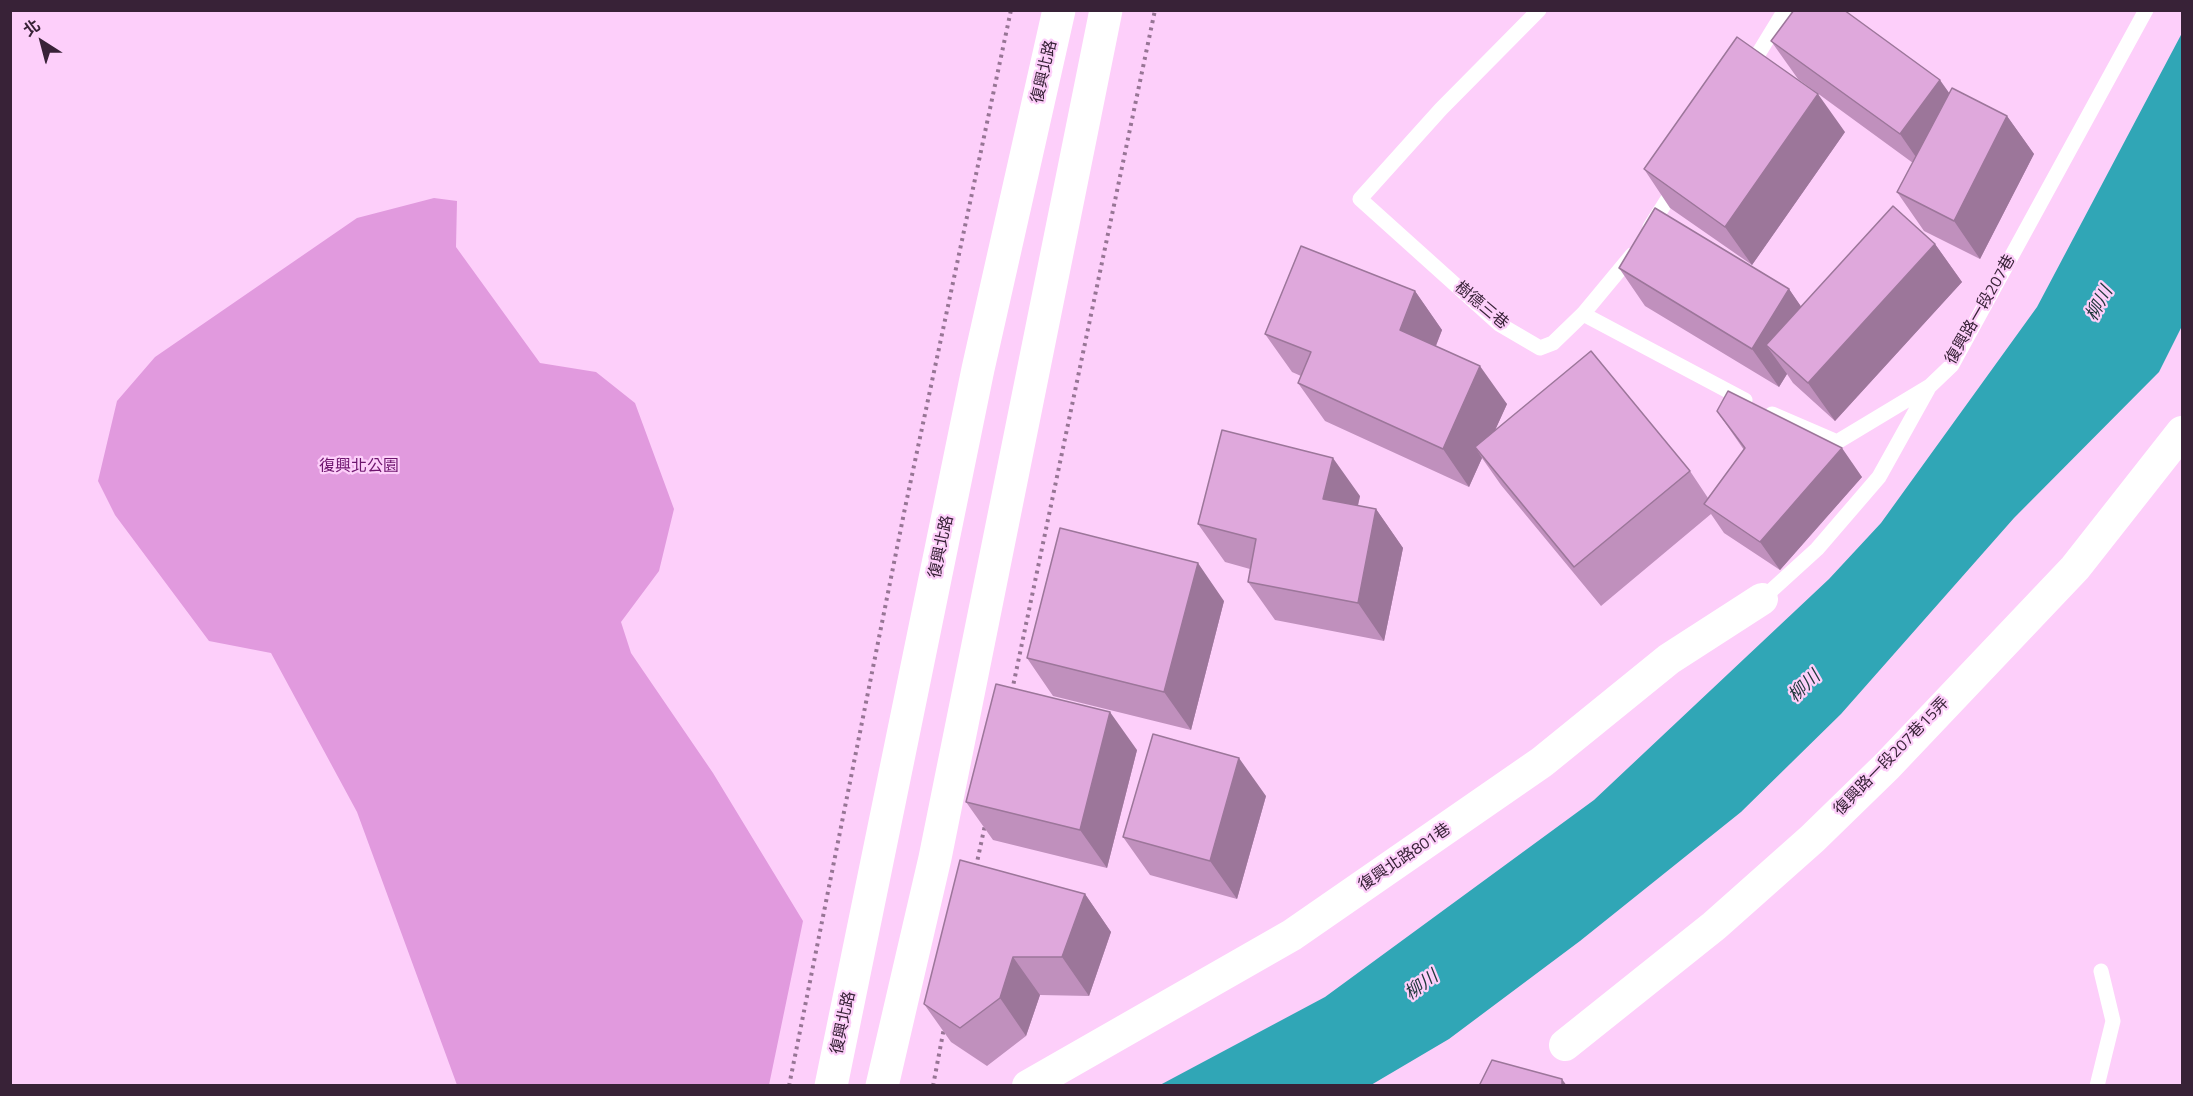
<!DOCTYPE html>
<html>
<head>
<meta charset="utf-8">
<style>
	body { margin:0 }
	#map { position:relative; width:2193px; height:1096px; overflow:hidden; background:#fdcffa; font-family:"Titillium Web","Noto Sans TC",sans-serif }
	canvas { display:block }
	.frame { position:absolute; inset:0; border:12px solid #382237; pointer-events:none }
	.north { position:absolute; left:12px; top:12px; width:60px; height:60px; -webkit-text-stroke:4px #fdcffa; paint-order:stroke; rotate:324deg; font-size:16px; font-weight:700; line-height:24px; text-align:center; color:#382237 }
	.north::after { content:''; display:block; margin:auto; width:21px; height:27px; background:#382237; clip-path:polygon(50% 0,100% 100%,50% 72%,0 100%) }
</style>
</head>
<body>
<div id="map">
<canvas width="2193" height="1096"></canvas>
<div class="frame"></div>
<div class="north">北</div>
</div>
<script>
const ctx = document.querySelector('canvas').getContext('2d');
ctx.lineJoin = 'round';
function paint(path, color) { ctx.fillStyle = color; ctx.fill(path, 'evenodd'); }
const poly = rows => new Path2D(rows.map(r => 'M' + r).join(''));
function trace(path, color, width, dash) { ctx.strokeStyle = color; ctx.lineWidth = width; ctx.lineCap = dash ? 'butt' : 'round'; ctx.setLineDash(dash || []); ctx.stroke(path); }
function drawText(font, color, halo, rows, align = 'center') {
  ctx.font = font + ' "Titillium Web","Noto Sans TC",sans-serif'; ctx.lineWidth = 4.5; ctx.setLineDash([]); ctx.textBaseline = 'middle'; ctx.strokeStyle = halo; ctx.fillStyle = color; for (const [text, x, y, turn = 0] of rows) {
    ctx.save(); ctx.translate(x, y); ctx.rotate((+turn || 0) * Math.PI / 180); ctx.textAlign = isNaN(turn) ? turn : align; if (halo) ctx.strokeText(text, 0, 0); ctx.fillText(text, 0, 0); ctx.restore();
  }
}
paint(poly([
	[434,198,457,201,456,247,540,363,596,372,635,403,674,509,659,571,621,622,631,653,713,773,803,921,769,1085,457,1085,357,812,271,653,209,641,115,515,98,481,117,401,155,357,357,218]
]), '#e19ade');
paint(poly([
	[2182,33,2182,326,2159,372,2014,518,1841,714,1741,812,1580,941,1449,1039,1371,1085,1160,1085,1325,997,1594,800,1829,579,1881,523,2037,307]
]), '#30a6b6');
trace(poly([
	[1012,691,1155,10],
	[976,867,985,825],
	[789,1086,905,508,1011,10],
	[933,1086,944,1028]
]), '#977595', 4, [3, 4.5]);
trace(poly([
	[1539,10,1441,109,1360,199,1499,324,1540,348,1553,343,1583,314,1632,255],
	[1749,69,1785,10],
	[1650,227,1676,186],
	[1583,314,1745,400],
	[1772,414,1837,442,1930,386,1952,365,2146,10],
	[1762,599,1817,549,1879,477,1928,389],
	[2097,1086,2113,1021,2101,971]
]), '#fff', 15);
trace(poly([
	[1565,1045,1714,926,1812,839,1887,766,2075,568,2182,432],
	[1028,1086,1292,935,1542,762,1669,659,1762,599]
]), '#fff', 32);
trace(poly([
	[831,1086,978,369,1059,10],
	[882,1086,935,858,1106,10]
]), '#fff', 33);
paint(poly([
	[1771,41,1949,93,2007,116,2034,154,1980,259,1924,231,1897,192,1913,163,1798,79],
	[1845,132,1752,265,1670,208,1644,169],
	[1935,244,1962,282,1835,421,1793,383,1787,374,1779,387,1645,306,1619,268,1789,289,1801,307],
	[1415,291,1442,330,1436,346,1507,404,1495,430,1690,471,1708,498,1744,450,1717,411,1862,477,1780,570,1724,533,1711,514,1601,606,1501,485,1482,458,1469,487,1325,421,1298,383,1301,376,1292,372,1265,334],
	[1360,496,1358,506,1376,509,1403,548,1384,641,1275,620,1248,582,1250,569,1225,562,1198,524],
	[1224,601,1191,730,1053,696,1027,658],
	[1137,750,1107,868,993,840,966,802],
	[1266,796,1237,899,1150,875,1123,837],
	[1085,894,1111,932,1089,996,1040,995,1026,1036,987,1066,951,1042,924,1004]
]), '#c090bd');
paint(poly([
	[1940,80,1967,118,1927,173,1900,134],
	[1818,94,1845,132,1752,265,1725,227],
	[2007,116,2034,154,1980,259,1954,221],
	[1935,244,1962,282,1835,421,1808,383],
	[1789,289,1816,328,1766,345,1787,374,1779,387,1752,349],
	[1415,291,1442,330,1427,368,1400,330],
	[1480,366,1507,404,1483,457,1475,447,1482,458,1469,487,1443,449],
	[1842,448,1862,477,1780,570,1760,542],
	[1333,458,1360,496,1350,537,1323,499],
	[1376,509,1403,548,1384,641,1358,603],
	[1198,563,1224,601,1191,730,1164,692],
	[1110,712,1137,750,1107,868,1080,830],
	[1239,758,1266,796,1237,899,1210,861],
	[1085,894,1111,932,1089,996,1062,957],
	[1013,957,1040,995,1026,1036,1000,998],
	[1562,1079,1567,1086,1562,1086]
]), '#9c769a');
const building = poly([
	[1794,10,1844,10,1940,80,1900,134,1771,41,1794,10],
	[1737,37,1818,94,1725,227,1644,169,1737,37],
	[1952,88,2007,116,1954,221,1897,192,1952,88],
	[1893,206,1935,244,1808,383,1766,345,1893,206],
	[1655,208,1789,289,1752,349,1619,268,1655,208],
	[1301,246,1415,291,1400,330,1480,366,1443,449,1298,383,1311,352,1265,334,1301,246],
	[1591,351,1690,471,1574,567,1475,447,1591,351],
	[1728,391,1842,448,1760,542,1704,504,1745,448,1717,411,1728,391],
	[1222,430,1333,458,1323,499,1376,509,1358,603,1248,582,1256,539,1198,524,1222,430],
	[1060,528,1198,563,1164,692,1027,658,1060,528],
	[996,684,1110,712,1080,830,966,802,996,684],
	[1153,734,1239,758,1210,861,1123,837,1153,734],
	[960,860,1085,894,1062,957,1013,957,1000,998,960,1028,924,1004,960,860],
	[1492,1060,1562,1079,1562,1086,1479,1086,1492,1060]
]);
paint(building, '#dfa8dc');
trace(building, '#9c769a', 1.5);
drawText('16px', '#382237', '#fdcffa', [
	["復興北路",1045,72,-77],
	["樹德三巷",1481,306,40],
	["復興路一段207巷",1981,310,-60],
	["復興北路",942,547,-78],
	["復興路一段207巷15弄",1892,757,-46],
	["復興北路801巷",1405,858,-34],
	["復興北路",844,1023,-78]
]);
drawText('16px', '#6e156e', '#fdcffa', [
	["復興北公園",359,467]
]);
drawText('italic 18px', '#1d3639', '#fdcffa', [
	["柳川",2100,304,-61],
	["柳川",1805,687,-44],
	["柳川",1422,986,-36]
]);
</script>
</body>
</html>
